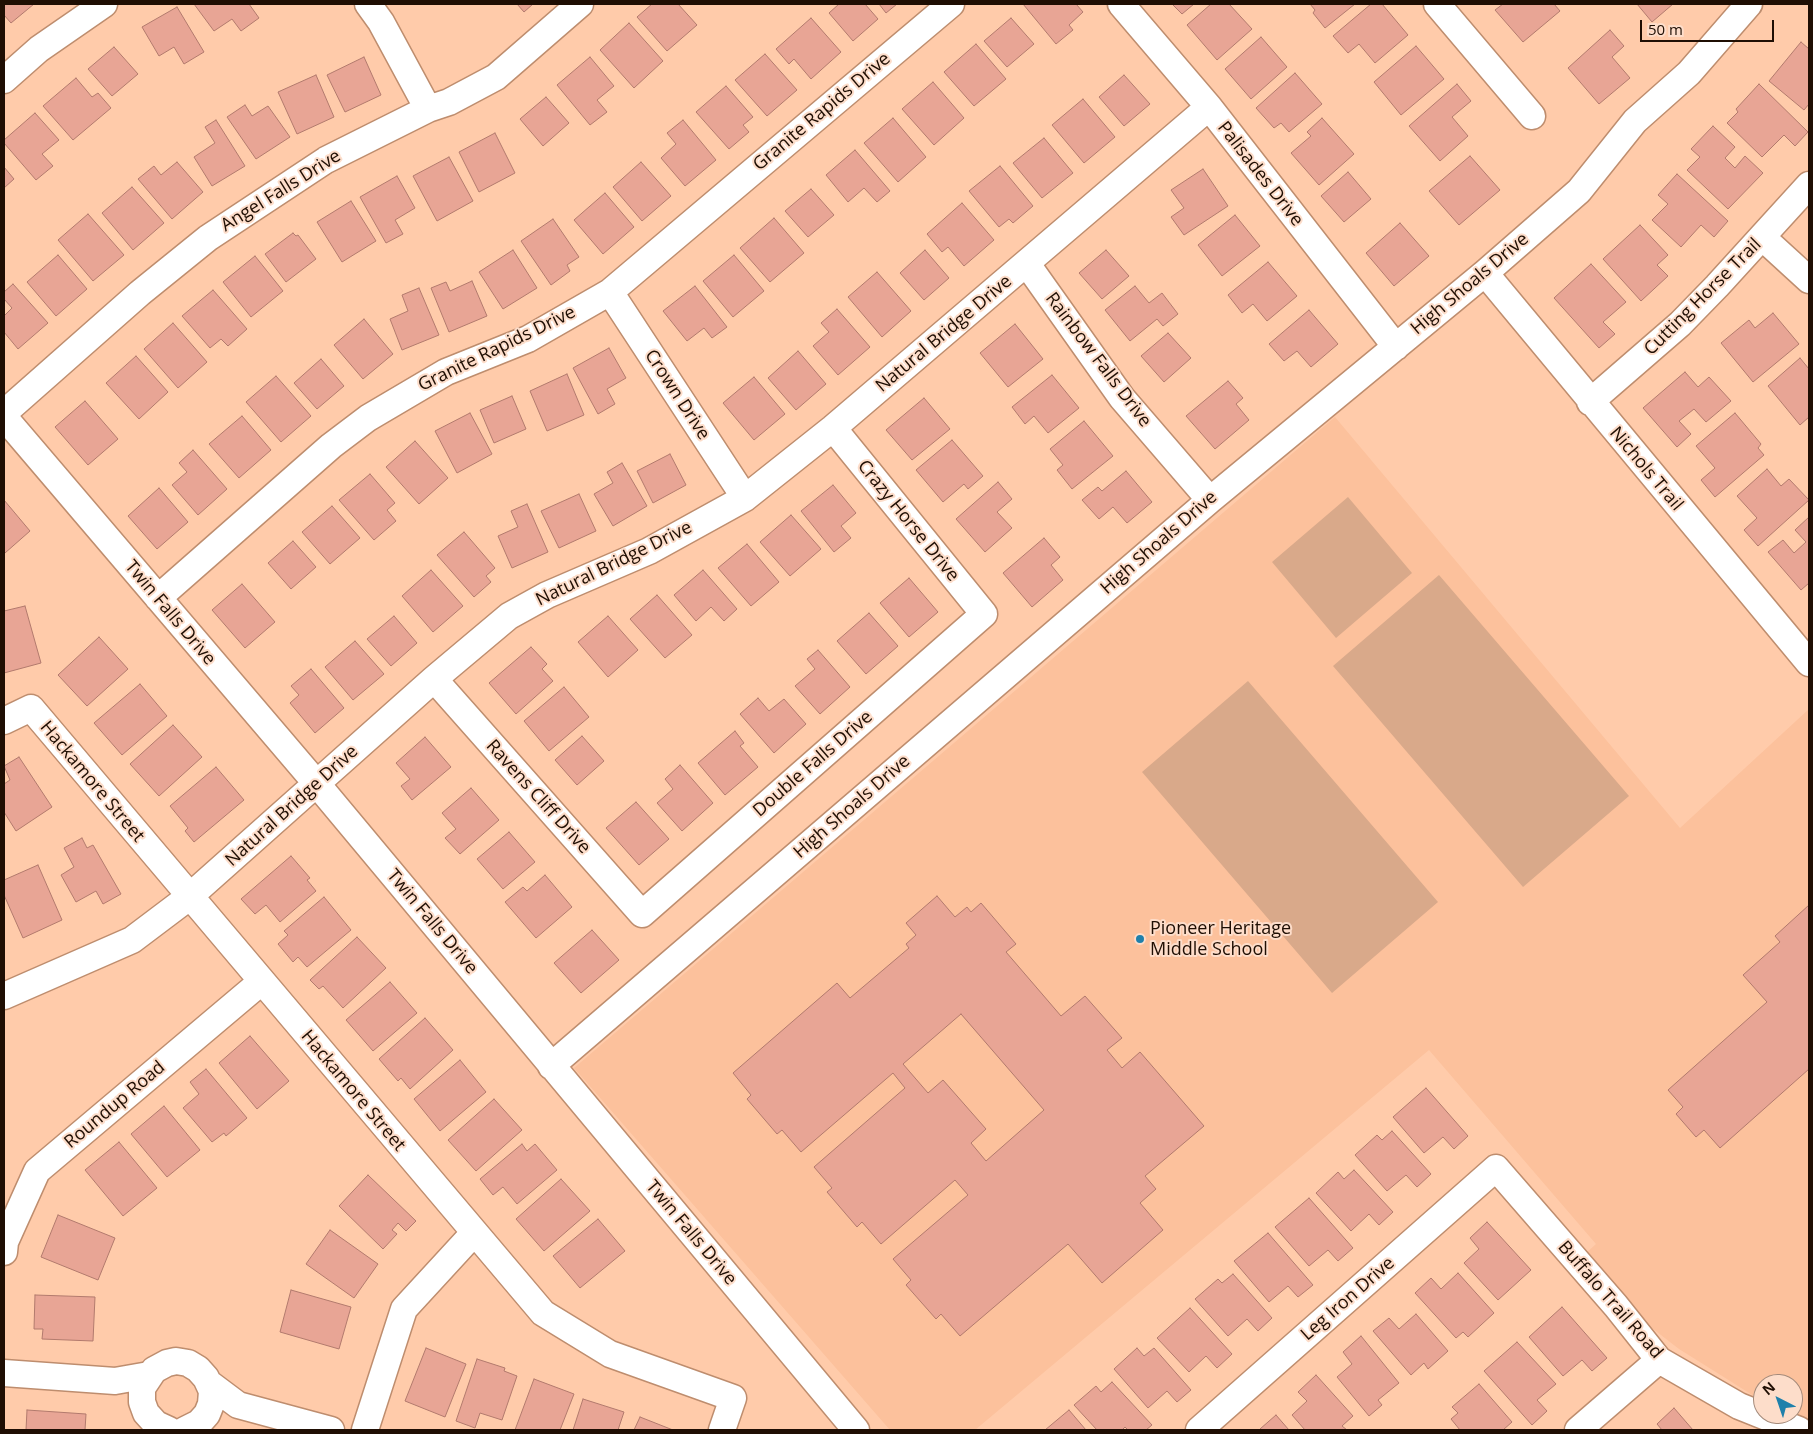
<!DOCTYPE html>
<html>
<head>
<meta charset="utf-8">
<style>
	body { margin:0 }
	#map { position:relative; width:1813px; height:1434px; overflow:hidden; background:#ffcbaa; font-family:"Open Sans",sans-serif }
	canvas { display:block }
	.frame { position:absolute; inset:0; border:5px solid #1f0e03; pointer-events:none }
	.north { position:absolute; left:1753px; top:1374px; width:50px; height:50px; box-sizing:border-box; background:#fdddca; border:1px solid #a48a7a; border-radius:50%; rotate:319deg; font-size:14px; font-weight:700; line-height:20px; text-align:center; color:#1f0e03 }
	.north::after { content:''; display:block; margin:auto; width:18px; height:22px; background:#1f80ab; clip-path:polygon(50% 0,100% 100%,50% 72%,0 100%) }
	.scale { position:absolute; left:1640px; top:20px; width:134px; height:22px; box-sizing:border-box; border:2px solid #1f0e03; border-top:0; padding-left:6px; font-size:15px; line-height:18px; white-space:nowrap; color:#1f0e03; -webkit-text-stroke:4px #fdddca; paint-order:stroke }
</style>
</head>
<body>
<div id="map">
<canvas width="1813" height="1434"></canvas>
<div class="frame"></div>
<div class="north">N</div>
<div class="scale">50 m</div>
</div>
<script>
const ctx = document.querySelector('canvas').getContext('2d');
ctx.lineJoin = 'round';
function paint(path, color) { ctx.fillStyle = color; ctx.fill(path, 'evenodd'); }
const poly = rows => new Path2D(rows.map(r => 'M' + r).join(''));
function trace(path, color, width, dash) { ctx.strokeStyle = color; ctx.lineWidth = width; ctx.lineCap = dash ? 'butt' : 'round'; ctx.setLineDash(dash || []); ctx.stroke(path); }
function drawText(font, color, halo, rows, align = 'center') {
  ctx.font = font + ' "Open Sans",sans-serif'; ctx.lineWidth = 4; ctx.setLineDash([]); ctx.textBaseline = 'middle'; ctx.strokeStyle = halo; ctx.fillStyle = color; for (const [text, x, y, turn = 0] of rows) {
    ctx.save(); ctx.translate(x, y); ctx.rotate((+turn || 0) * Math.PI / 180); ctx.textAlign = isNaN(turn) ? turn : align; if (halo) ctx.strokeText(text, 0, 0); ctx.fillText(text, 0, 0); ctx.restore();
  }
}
paint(poly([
	[1335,417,1680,828,1809,709,1809,1419,1793,1413,1793,1384,1763,1384,1762,1401,1679,1349,1639,1318,1585,1254,1596,1244,1429,1050,975,1430,890,1430,574,1068]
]), '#fcc19c');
paint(poly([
	[1348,497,1412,573,1336,638,1272,562],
	[1439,575,1629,796,1523,887,1333,666],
	[1248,681,1438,902,1332,993,1142,772]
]), '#d9a98a');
const building = poly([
	[4,4,34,4,11,23,4,15,4,4],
	[194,4,249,4,259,18,241,31,232,19,214,31,194,4],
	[517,4,533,4,524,12,517,4],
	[652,4,678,4,697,25,667,51,637,17,652,4],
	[839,4,865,4,878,19,853,41,829,13,839,4],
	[879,4,897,4,886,13,879,4],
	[1023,4,1076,4,1083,12,1069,25,1073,30,1056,44,1023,4],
	[1172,4,1194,4,1182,14,1172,4],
	[1211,4,1229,4,1252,29,1217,60,1187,25,1211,4],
	[1310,4,1355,4,1325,28,1313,13,1315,10,1310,4],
	[1371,4,1382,4,1408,35,1375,63,1359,44,1348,53,1333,36,1371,4],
	[1503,4,1554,4,1560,11,1523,42,1495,10,1503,4],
	[1637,4,1673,4,1652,22,1637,4],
	[177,7,204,52,184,64,174,47,159,56,142,27,177,7],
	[811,18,841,52,811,79,794,59,789,64,776,49,811,18],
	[1011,18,1034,44,1007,67,984,41,1011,18],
	[629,23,663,61,634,88,600,50,629,23],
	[1610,30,1624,46,1612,57,1630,78,1599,104,1568,68,1610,30],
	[1261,37,1287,67,1251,99,1225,69,1261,37],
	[1801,42,1809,49,1809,104,1804,110,1769,81,1801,42],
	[976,44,1006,79,974,106,944,72,976,44],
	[1416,46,1444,79,1401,115,1374,82,1416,46],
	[114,47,138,74,112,96,88,69,114,47],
	[765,54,797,90,767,116,735,80,765,54],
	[364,57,381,95,345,112,327,75,364,57],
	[590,57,614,86,597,100,607,112,590,125,557,85,590,57],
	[1295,73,1322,104,1289,132,1281,123,1274,128,1256,108,1295,73],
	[316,75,334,117,297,134,278,92,316,75],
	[1124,75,1150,104,1124,126,1099,97,1124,75],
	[76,78,92,97,98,93,111,108,73,140,43,106,76,78],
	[933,82,964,118,934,145,902,109,933,82],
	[1457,84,1471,101,1452,117,1468,136,1440,161,1409,126,1457,84],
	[1759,84,1808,132,1795,146,1784,135,1762,157,1727,123,1738,112,1736,109,1759,84],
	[726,86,753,117,743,125,749,132,729,149,696,112,726,86],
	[546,97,569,123,543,146,520,119,546,97],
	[1083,99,1115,137,1084,163,1052,125,1083,99],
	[245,105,252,116,268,106,290,137,256,159,227,117,245,105],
	[35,113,59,140,42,154,53,166,36,180,4,143,4,140,35,113],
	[893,118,926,157,898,182,864,143,893,118],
	[1322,118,1354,154,1319,185,1291,153,1311,136,1307,132,1322,118],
	[216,120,245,166,212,186,194,157,215,143,205,127,216,120],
	[683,120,716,160,685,186,661,158,676,144,667,133,683,120],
	[1713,126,1735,147,1725,158,1735,168,1745,156,1763,173,1728,209,1687,170,1700,157,1691,149,1713,126],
	[495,133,515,173,479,192,459,152,495,133],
	[1044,138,1073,173,1042,198,1013,163,1044,138],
	[855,150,890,191,877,202,864,188,848,202,826,175,855,150],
	[1470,156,1500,190,1459,225,1429,191,1470,156],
	[449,157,473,201,437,221,413,176,449,157],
	[177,162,203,192,172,219,138,179,154,166,161,175,177,162],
	[641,162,671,196,642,221,613,187,641,162],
	[1000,166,1033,206,1013,223,1009,219,999,227,969,191,1000,166],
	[4,167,14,179,4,188,4,167],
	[1203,169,1228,206,1184,235,1171,217,1184,208,1171,190,1203,169],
	[1348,172,1371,199,1344,222,1321,196,1348,172],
	[1677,174,1728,221,1714,237,1701,225,1681,247,1652,220,1668,204,1658,195,1677,174],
	[397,176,415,208,395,220,403,234,386,243,360,197,397,176],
	[132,187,164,223,133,250,102,213,132,187],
	[811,189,834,215,808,237,785,211,811,189],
	[605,193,634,227,603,254,574,220,605,193],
	[351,201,376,241,342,262,317,222,351,201],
	[962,203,994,240,964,266,948,247,942,252,927,234,962,203],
	[88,214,124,255,93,281,58,240,88,214],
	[1235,215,1260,246,1222,276,1198,245,1235,215],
	[774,218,804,253,770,282,740,248,774,218],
	[553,219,579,257,567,265,570,271,551,285,521,241,553,219],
	[1400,223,1429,256,1394,286,1366,253,1400,223],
	[1640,225,1668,255,1657,265,1668,276,1641,301,1603,259,1640,225],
	[293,233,296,236,298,235,316,259,286,282,265,254,293,233],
	[513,250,537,288,503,309,479,272,513,250],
	[925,250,949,278,924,300,900,273,925,250],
	[1106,250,1129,276,1102,299,1079,273,1106,250],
	[58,255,87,289,56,316,27,282,58,255],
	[734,255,764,291,733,317,703,281,734,255],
	[255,256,283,291,251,317,223,282,255,256],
	[1268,262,1297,296,1267,321,1253,304,1242,313,1228,295,1268,262],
	[1591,264,1626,302,1603,322,1615,334,1599,348,1554,298,1591,264],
	[877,272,911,311,882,337,848,297,877,272],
	[472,281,487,316,449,332,431,288,446,282,450,291,472,281],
	[13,284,48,323,18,349,4,332,4,316,12,308,4,299,4,292,13,284],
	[695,286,727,327,712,338,704,328,687,341,663,311,695,286],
	[1135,286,1149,303,1162,293,1178,314,1163,326,1157,319,1130,341,1105,310,1135,286],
	[419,288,439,335,402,350,390,319,408,311,402,295,419,288],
	[213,290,247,329,228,346,221,339,210,348,182,316,213,290],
	[837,309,870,347,838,375,813,346,829,332,821,323,837,309],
	[1309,310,1338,344,1311,367,1297,351,1284,361,1269,344,1309,310],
	[1773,313,1799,344,1753,382,1721,343,1749,320,1755,328,1773,313],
	[364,319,393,354,363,379,334,345,364,319],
	[173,323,207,362,178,388,144,349,173,323],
	[1015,324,1043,359,1008,387,980,353,1015,324],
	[1168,333,1191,358,1164,382,1141,356,1168,333],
	[609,348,626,378,607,389,615,404,598,414,573,368,609,348],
	[798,351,826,384,796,410,768,378,798,351],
	[136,356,168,392,139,419,106,383,136,356],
	[1800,358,1809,369,1809,417,1800,425,1768,386,1800,358],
	[321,359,344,386,317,409,294,383,321,359],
	[1685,372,1698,387,1709,377,1731,401,1706,422,1694,409,1679,421,1691,434,1677,447,1643,408,1685,372],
	[567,374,584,415,547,431,530,391,567,374],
	[1052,375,1079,408,1048,433,1034,416,1025,424,1012,407,1052,375],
	[276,376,311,416,281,442,246,402,276,376],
	[754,377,785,414,754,440,723,403,754,377],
	[1228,381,1243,398,1236,404,1249,420,1215,449,1186,416,1228,381],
	[512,396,526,429,494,443,480,410,512,396],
	[924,398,950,429,912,460,886,430,924,398],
	[85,401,118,439,88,465,55,427,85,401],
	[470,413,492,454,457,473,435,431,470,413],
	[1735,413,1761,444,1758,448,1764,455,1715,497,1701,480,1715,468,1696,446,1735,413],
	[242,416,271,450,239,478,209,444,242,416],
	[1084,421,1113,456,1072,489,1057,470,1063,465,1050,449,1084,421],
	[952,440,983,476,968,489,964,484,943,502,916,470,952,440],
	[415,441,448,478,419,504,386,467,415,441],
	[193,450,227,489,198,515,172,485,187,472,179,463,193,450],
	[670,454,686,485,653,503,637,471,670,454],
	[622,463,647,506,613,526,594,494,613,483,607,472,622,463],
	[1767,469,1781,486,1789,479,1809,500,1758,546,1744,530,1757,518,1737,496,1767,469],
	[1126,471,1152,502,1127,523,1113,507,1099,519,1082,500,1098,487,1102,491,1126,471],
	[370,474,395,503,387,510,396,521,374,540,339,500,370,474],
	[998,482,1012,499,997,512,1012,528,985,552,956,519,998,482],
	[833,485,856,513,841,526,851,538,834,552,801,511,833,485],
	[159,488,188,522,157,549,128,516,159,488],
	[579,494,596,531,559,548,541,511,579,494],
	[4,500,30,531,5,553,4,551,4,500],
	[527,504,548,552,512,568,498,536,518,527,511,511,527,504],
	[332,506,360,538,330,564,302,532,332,506],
	[791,515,821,549,790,576,760,542,791,515],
	[1809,517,1809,583,1801,590,1768,552,1783,540,1794,553,1806,542,1795,530,1809,517],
	[464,532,495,568,486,576,491,582,474,597,437,555,464,532],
	[1044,538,1060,557,1051,565,1063,580,1032,607,1003,573,1044,538],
	[293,541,316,567,291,589,268,563,293,541],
	[747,544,779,582,751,606,718,568,747,544],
	[431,570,463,606,433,632,402,596,431,570],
	[703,570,737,609,724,621,711,607,696,621,674,595,703,570],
	[909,578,938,612,909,637,880,603,909,578],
	[242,584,275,622,245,648,212,610,242,584],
	[657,595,692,635,665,658,630,619,657,595],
	[25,606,41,663,4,673,4,611,25,606],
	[869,613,898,646,866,674,837,641,869,613],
	[394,616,417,643,391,666,367,639,394,616],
	[608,616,638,650,608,677,578,642,608,616],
	[99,637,128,669,87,706,58,675,99,637],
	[355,641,384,674,353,700,325,667,355,641],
	[531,647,547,664,542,669,553,681,516,714,489,683,531,647],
	[818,650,850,687,820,714,795,686,815,669,807,659,818,650],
	[311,669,344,708,315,733,290,703,299,695,291,686,311,669],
	[140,684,167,716,122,755,94,723,140,684],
	[564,687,589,717,549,751,524,721,564,687],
	[758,698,769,711,784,699,806,724,774,753,740,714,758,698],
	[173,725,202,757,159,796,130,764,173,725],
	[735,731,744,743,740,746,758,767,725,795,698,763,735,731],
	[582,736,604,761,577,785,555,760,582,736],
	[425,737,451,767,412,800,401,786,410,779,396,763,425,737],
	[19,757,52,807,16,831,4,812,4,784,10,780,4,766,19,757],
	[680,765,713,803,682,831,657,803,673,789,665,779,680,765],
	[216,767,244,800,194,842,185,831,188,828,170,806,216,767],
	[471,788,499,820,460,854,445,838,456,829,442,813,471,788],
	[636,802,669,839,639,865,606,828,636,802],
	[509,832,535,862,503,889,477,859,509,832],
	[82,838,87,848,93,845,121,894,103,904,96,891,76,902,61,875,74,867,64,848,82,838],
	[291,856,310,878,307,880,316,891,280,922,266,905,255,914,241,899,291,856],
	[38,865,62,920,23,938,4,895,4,880,38,865],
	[545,875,572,907,536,938,505,902,523,887,527,891,545,875],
	[937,896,955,917,967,907,971,912,981,903,1016,944,1006,952,1061,1016,1085,996,1122,1038,1107,1050,1122,1068,1140,1052,1204,1126,1145,1176,1156,1189,1140,1203,1163,1230,1102,1283,1068,1244,960,1336,941,1314,936,1319,906,1285,911,1280,893,1259,968,1195,955,1180,881,1244,862,1222,857,1227,827,1192,832,1188,814,1167,905,1088,893,1073,801,1152,782,1130,777,1134,747,1099,751,1095,733,1073,837,983,850,998,909,948,906,944,916,935,906,923,937,896],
	[961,1014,1044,1110,986,1161,971,1143,986,1129,943,1080,928,1093,903,1064,961,1014],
	[324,897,351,930,307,967,298,957,293,962,278,944,288,935,284,931,324,897],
	[1809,905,1809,1069,1720,1148,1704,1130,1696,1137,1676,1114,1683,1107,1668,1090,1767,1002,1743,975,1780,942,1775,936,1809,905],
	[592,930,619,960,581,993,554,963,592,930],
	[357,937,386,968,343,1008,323,986,319,989,310,980,357,937],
	[390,982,417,1013,373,1051,346,1020,390,982],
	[425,1018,453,1050,410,1089,401,1078,398,1081,379,1059,425,1018],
	[250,1036,289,1081,257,1109,219,1063,250,1036],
	[460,1060,486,1092,440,1131,414,1099,460,1060],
	[206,1069,247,1118,226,1136,224,1133,212,1142,183,1108,199,1094,190,1082,206,1069],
	[1426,1088,1468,1136,1454,1149,1443,1137,1424,1153,1393,1117,1426,1088],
	[494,1099,522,1130,476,1171,448,1140,494,1099],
	[164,1106,200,1150,167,1177,131,1134,164,1106],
	[1392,1131,1431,1174,1417,1187,1406,1175,1387,1191,1355,1155,1377,1135,1382,1140,1392,1131],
	[119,1142,157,1188,123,1216,85,1170,119,1142],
	[522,1144,527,1151,535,1144,557,1170,517,1204,503,1187,493,1195,480,1179,522,1144],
	[1354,1170,1393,1212,1379,1225,1369,1214,1351,1231,1316,1193,1338,1172,1344,1179,1354,1170],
	[368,1175,416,1221,406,1231,398,1223,392,1230,397,1234,383,1249,339,1206,368,1175],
	[561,1179,590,1211,544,1251,516,1219,561,1179],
	[1309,1198,1353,1248,1338,1261,1328,1250,1309,1266,1275,1227,1309,1198],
	[58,1215,115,1238,98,1280,41,1257,58,1215],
	[598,1219,625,1251,580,1288,553,1256,598,1219],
	[1487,1222,1531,1270,1498,1300,1464,1263,1479,1249,1470,1238,1487,1222],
	[330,1230,378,1264,354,1298,306,1264,330,1230],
	[1268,1233,1313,1285,1298,1297,1288,1286,1269,1302,1234,1261,1268,1233],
	[1458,1273,1494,1313,1468,1337,1463,1332,1456,1338,1415,1293,1431,1278,1441,1289,1458,1273],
	[1233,1274,1272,1318,1258,1331,1247,1319,1228,1336,1195,1299,1218,1279,1222,1283,1233,1274],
	[291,1290,351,1307,339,1349,280,1332,291,1290],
	[35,1295,95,1297,93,1341,42,1339,43,1329,34,1329,35,1295],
	[1562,1307,1607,1358,1592,1371,1582,1360,1563,1376,1529,1337,1562,1307],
	[1190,1308,1232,1354,1217,1368,1206,1356,1189,1372,1157,1338,1190,1308],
	[1416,1314,1448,1351,1428,1369,1424,1363,1411,1375,1373,1331,1389,1318,1399,1329,1416,1314],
	[1361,1336,1399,1383,1378,1400,1382,1405,1369,1416,1337,1377,1352,1364,1343,1352,1361,1336],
	[1517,1342,1556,1384,1537,1400,1547,1411,1532,1425,1484,1371,1517,1342],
	[426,1348,466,1364,445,1417,405,1401,426,1348],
	[1137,1348,1144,1356,1154,1348,1191,1390,1177,1402,1167,1391,1148,1408,1114,1369,1137,1348],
	[477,1359,505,1368,504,1371,517,1376,502,1420,480,1413,475,1428,456,1421,477,1359],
	[1316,1375,1353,1416,1342,1426,1347,1430,1305,1430,1292,1415,1307,1401,1298,1392,1316,1375],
	[534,1379,574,1394,560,1430,515,1430,534,1379],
	[1112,1382,1152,1425,1146,1430,1128,1430,1125,1427,1122,1430,1097,1430,1074,1405,1096,1386,1101,1392,1112,1382],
	[1479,1384,1512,1422,1503,1430,1460,1430,1451,1419,1458,1413,1452,1407,1479,1384],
	[583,1399,624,1412,618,1430,573,1430,583,1399],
	[1674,1408,1693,1430,1662,1430,1657,1424,1674,1408],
	[27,1410,86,1414,85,1430,26,1430,27,1410],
	[1069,1410,1086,1430,1045,1430,1069,1410],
	[1276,1415,1289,1430,1261,1430,1260,1429,1276,1415],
	[640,1417,673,1430,634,1430,640,1417]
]);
paint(building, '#e8a595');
trace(building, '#b27a6d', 1);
const minor = poly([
	[368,4,381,22,428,109],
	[1121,4,1209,107,1396,347],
	[1437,4,1532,116],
	[4,80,39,49,104,4],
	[1762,237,1809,280],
	[1027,264,1122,398,1210,500],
	[1485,273,1809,663],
	[610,292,745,498],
	[1590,402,1680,324,1717,286,1809,185],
	[4,413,140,293,208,238,326,160,428,109,449,102,496,77,580,4],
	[4,417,317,784,856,1430],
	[158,598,331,446,368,418,446,372,528,339,610,292,951,4],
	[434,679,642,914,984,614,833,428],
	[4,721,31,708,543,1313,610,1354,733,1398,722,1430],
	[4,996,132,940,189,897,434,679,509,616,547,595,649,551,745,498,833,428,1209,107],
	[551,1066,1210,500,1485,273,1579,191,1635,121,1689,73,1749,4],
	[4,1252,5,1242,37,1171,261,982],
	[4,1373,115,1381,149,1375],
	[210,1384,238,1405,331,1430],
	[169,1430,156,1424,146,1413,142,1402,142,1388,154,1370,167,1363,176,1361,188,1363,198,1369,206,1378,212,1391,211,1404,207,1414,199,1423,185,1430],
	[365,1430,404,1309,473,1234],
	[1199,1430,1496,1168,1616,1306,1659,1360,1739,1406,1799,1430],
	[1578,1430,1659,1360]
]);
trace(minor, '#be8d6e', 29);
trace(minor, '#fff', 26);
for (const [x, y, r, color] of [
	[1140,939,5,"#1f80ab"]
]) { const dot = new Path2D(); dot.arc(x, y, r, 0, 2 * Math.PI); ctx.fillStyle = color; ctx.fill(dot); trace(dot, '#fdddca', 2); }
drawText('18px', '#1f0e03', '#fdddca', [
	["Granite Rapids Drive",822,112,-40],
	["Palisades Drive",1260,174,52],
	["Angel Falls Drive",281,191,-32],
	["High Shoals Drive",1470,284,-40],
	["Cutting Horse Trail",1703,297,-45],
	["Natural Bridge Drive",944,334,-40],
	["Granite Rapids Drive",497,349,-26],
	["Rainbow Falls Drive",1098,360,53],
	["Crown Drive",677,395,57],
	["Nichols Trail",1646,469,50],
	["Crazy Horse Drive",908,521,51],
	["High Shoals Drive",1159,543,-41],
	["Natural Bridge Drive",614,564,-26],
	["Twin Falls Drive",170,613,50],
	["Double Falls Drive",813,764,-41],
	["Hackamore Street",92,782,50],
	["Ravens Cliff Drive",538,797,48],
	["Natural Bridge Drive",292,806,-42],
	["High Shoals Drive",852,807,-41],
	["Twin Falls Drive",432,922,50],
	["Hackamore Street",353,1091,50],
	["Roundup Road",115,1105,-40],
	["Twin Falls Drive",691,1233,50],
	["Leg Iron Drive",1348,1299,-41],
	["Buffalo Trail Road",1610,1300,49]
]);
drawText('18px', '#1f0e03', '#fdddca', [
	["Pioneer Heritage",1150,929],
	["Middle School",1150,950]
], 'left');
</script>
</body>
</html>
